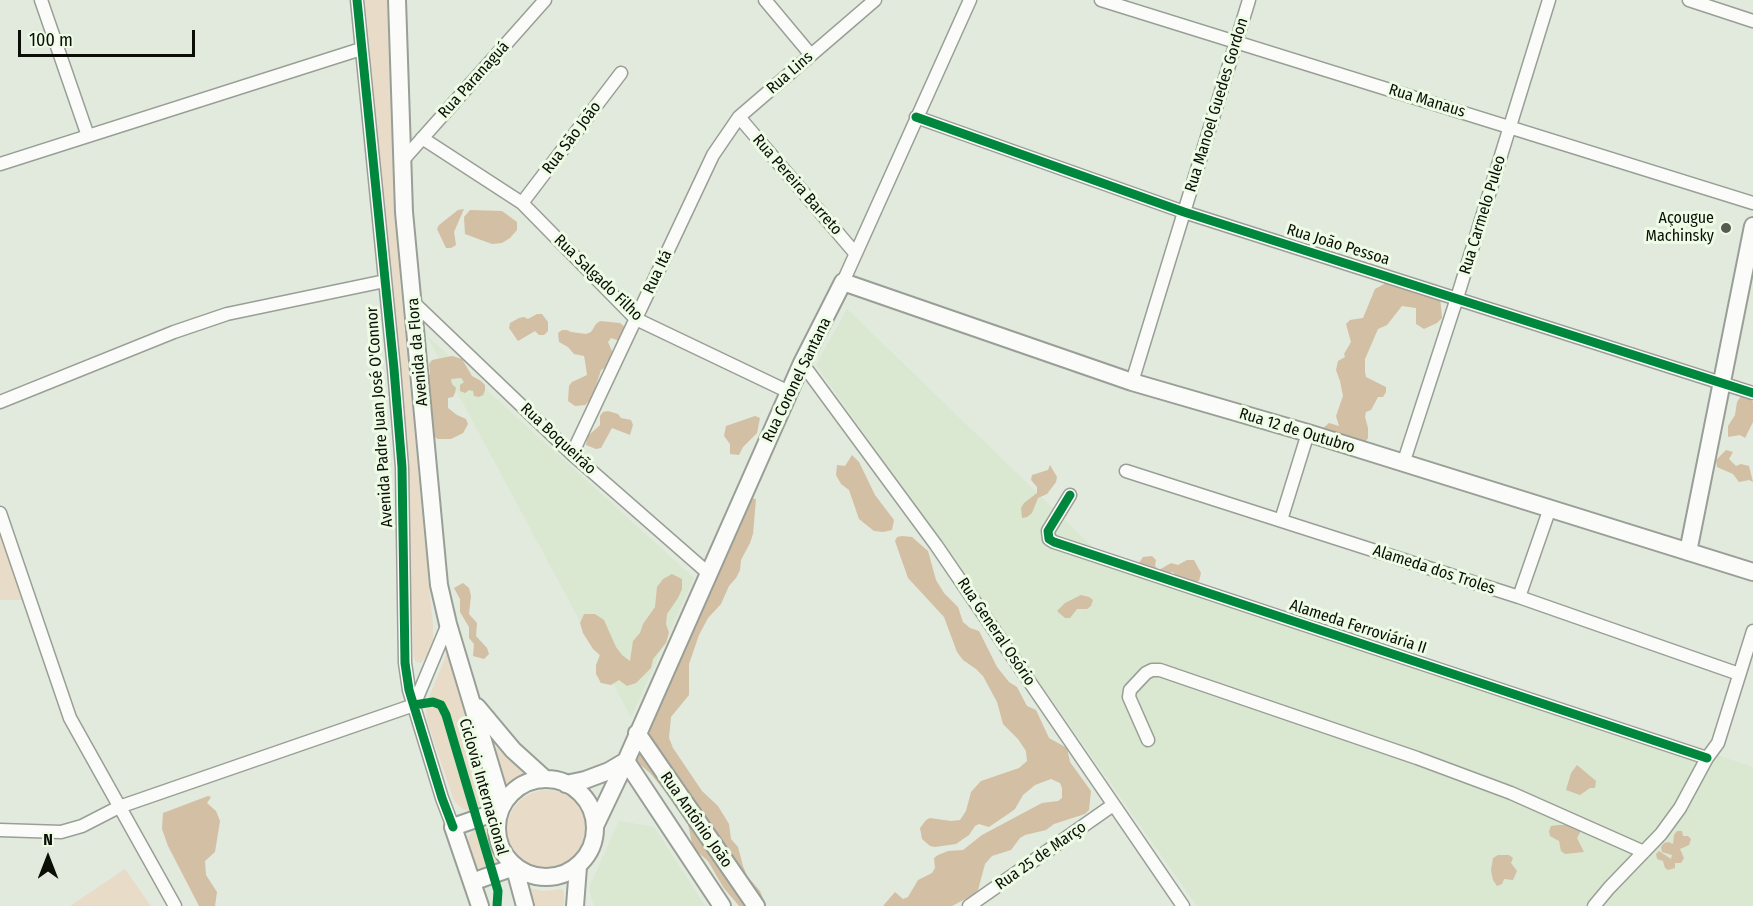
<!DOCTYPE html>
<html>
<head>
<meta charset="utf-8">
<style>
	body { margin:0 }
	#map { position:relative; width:1753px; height:906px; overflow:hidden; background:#e2e9dd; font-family:"Fira Sans Condensed",sans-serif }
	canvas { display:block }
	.north { position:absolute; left:18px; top:828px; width:60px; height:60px; -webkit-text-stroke:4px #eefbe5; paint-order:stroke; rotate:0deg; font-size:16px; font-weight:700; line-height:24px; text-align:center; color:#0a0e07 }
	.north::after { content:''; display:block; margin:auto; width:21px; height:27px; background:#0a0e07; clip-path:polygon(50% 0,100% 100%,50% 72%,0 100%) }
	.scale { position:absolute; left:18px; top:30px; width:177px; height:27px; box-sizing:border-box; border:3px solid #0a0e07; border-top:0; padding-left:8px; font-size:18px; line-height:21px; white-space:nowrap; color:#0a0e07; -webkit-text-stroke:4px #eefbe5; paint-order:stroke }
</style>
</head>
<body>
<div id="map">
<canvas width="1753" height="906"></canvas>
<div class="north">N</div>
<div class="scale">100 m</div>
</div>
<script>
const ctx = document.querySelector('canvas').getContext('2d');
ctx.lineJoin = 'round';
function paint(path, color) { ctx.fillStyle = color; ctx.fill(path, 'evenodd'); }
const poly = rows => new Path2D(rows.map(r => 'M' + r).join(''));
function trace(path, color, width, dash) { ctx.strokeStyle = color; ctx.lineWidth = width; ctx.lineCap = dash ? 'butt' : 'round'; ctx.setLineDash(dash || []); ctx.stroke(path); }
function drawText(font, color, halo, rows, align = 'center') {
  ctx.font = font + ' "Fira Sans Condensed",sans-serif'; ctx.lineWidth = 6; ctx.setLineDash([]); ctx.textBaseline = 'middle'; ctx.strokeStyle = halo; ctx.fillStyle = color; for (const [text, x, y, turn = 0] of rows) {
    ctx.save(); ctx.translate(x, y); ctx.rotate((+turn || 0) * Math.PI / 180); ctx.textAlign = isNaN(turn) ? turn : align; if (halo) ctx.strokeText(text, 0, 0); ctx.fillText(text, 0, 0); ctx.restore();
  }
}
paint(poly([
	[847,309,1097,551,1753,767,1753,906,1197,906,816,365],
	[427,336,694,578,631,717,566,595],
	[619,821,654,827,705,906,594,906,589,888]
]), '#dae7d1');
paint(poly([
	[365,0,388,0,400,282,433,625,433,639,430,648,426,657,421,663,415,661,413,654,408,473],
	[0,530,26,600,0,600],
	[447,653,451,655,486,789,486,798,483,804,467,810,461,808,454,801,427,721,426,711,429,697],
	[491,742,508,758,533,774,519,779,505,789],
	'507 830a40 40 0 1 1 80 0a40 40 0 1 1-80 0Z',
	[487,826,497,864,495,866,480,868,475,866,468,845,469,836,473,831],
	[125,869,151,906,70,906],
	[528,888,543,891,562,889,564,893,564,906,532,906]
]), '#e8dcc9');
paint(poly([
	[464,209,454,232,456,245,451,248,446,248,437,229,439,225,458,210],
	[470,210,502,211,517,222,517,230,510,238,502,243,492,244,465,234,464,217],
	[1388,282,1440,296,1442,318,1437,323,1424,329,1416,324,1416,308,1402,306,1387,325,1378,329,1365,359,1365,372,1366,377,1386,387,1386,392,1383,397,1378,397,1371,410,1366,412,1365,417,1368,428,1368,438,1365,443,1333,431,1329,435,1321,430,1329,423,1339,426,1336,416,1343,396,1340,381,1336,370,1338,361,1345,357,1344,354,1351,342,1346,324,1350,320,1363,318,1375,289],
	[537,314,542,314,548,322,548,331,544,335,539,335,535,331,518,341,509,328,510,323,519,318,524,317,528,319],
	[600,321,620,323,625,327,623,336,620,341,611,338,608,342,612,351,610,365,601,370,592,398,585,405,575,406,568,401,569,386,572,382,587,375,585,361,584,356,574,354,568,347,559,342,558,333,562,330,567,330,571,332,586,334,591,332,596,324],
	[452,356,462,359,472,376,481,381,485,385,485,390,483,395,479,397,474,396,473,391,469,390,465,393,460,391,460,385,464,382,461,378,451,379,452,384,456,388,455,393,453,397,448,398,448,408,457,415,466,419,468,424,463,433,451,439,438,439,429,434,426,377,430,374,429,364,432,360],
	[1741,396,1748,397,1753,402,1753,422,1745,438,1740,435,1728,437,1728,426,1735,415,1737,402],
	[608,411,618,414,621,418,631,420,633,425,630,435,612,428,601,448,596,449,586,445,588,436,600,425,600,416,603,412],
	[755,416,760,418,757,433,743,447,739,455,730,454,730,444,724,436,726,426],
	[1726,450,1733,452,1729,459,1736,466,1741,464,1749,466,1753,482,1749,480,1739,482,1733,474,1717,467,1716,460],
	[852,455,859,462,875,495,894,520,892,530,883,532,874,531,859,519,849,490,841,484,836,475,837,465,845,466],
	[1050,465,1057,477,1056,482,1047,494,1038,498,1032,513,1027,517,1022,518,1021,508,1024,503,1037,493,1037,487,1031,480,1032,475,1048,470],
	[747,498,756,499,753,534,750,543,741,560,740,570,736,578,729,586,721,604,708,618,699,635,689,664,689,695,671,717,669,738,673,748,702,791,718,806,729,824,731,839,738,847,743,866,747,876,760,891,766,906,739,906,723,887,708,861,693,848,687,819,651,774,636,761,633,751],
	[902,536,912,537,928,551,936,580,944,593,958,607,963,622,970,628,979,631,997,667,1009,682,1017,687,1027,706,1036,710,1049,738,1067,748,1070,762,1091,791,1089,810,1085,814,1054,824,1046,830,1025,835,1020,838,1011,850,992,856,985,864,978,890,975,894,952,906,883,906,895,892,903,899,908,897,918,880,932,873,935,868,934,858,938,855,948,851,963,850,982,835,1042,803,1058,801,1062,798,1062,788,1060,783,1051,779,1035,785,1023,795,1015,809,1011,812,989,827,979,824,975,826,969,835,956,844,935,847,930,846,922,839,920,828,926,820,930,818,951,821,960,820,966,811,971,792,981,781,1019,768,1027,761,1026,751,1018,739,1003,724,997,702,983,676,976,669,963,660,957,652,944,617,908,578,895,541,897,537],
	[1152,556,1156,560,1155,566,1159,570,1171,563,1178,565,1187,560,1194,560,1201,573,1199,581,1193,583,1179,579,1173,572,1166,574,1137,566,1143,557],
	[672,574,682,579,682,589,678,598,667,614,666,624,669,633,666,643,653,659,651,668,636,683,627,686,619,680,611,685,601,683,596,674,596,665,600,655,593,649,583,633,580,623,584,614,595,614,604,620,616,647,622,655,630,661,633,641,640,633,643,624,655,607,657,587,663,579],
	[463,583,469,588,471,596,469,614,477,623,476,636,487,648,489,654,484,659,473,656,474,644,469,638,469,627,460,612,460,599,454,588],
	[1081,595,1089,597,1093,600,1091,606,1087,609,1077,609,1070,618,1065,618,1057,611,1065,603],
	[1577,765,1596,781,1595,788,1590,788,1580,795,1566,790,1571,773],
	[208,796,211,797,207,803,216,811,220,821,215,852,205,861,206,875,217,892,215,906,199,906,168,846,162,829,163,813],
	[1558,825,1573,825,1582,829,1577,838,1584,852,1565,854,1561,851,1559,841,1550,836,1549,831,1551,826],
	[1677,831,1682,831,1683,836,1688,836,1691,839,1689,845,1680,849,1684,858,1681,863,1675,863,1675,868,1668,870,1665,868,1663,861,1657,859,1656,854,1659,851,1671,859,1672,855,1662,852,1661,847,1664,843,1669,842,1673,844,1674,835],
	[1498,855,1509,855,1513,858,1511,863,1517,871,1513,880,1504,879,1502,884,1497,886,1493,880,1491,870,1493,858]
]), '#d3bfa3');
const minor = poly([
	[41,0,88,136],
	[357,0,394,369,402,467,405,663,409,690,442,798,453,827],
	[765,0,811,55],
	[1101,0,1753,203],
	[1689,0,1753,21],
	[739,117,855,253],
	[916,117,1184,212,1753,393],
	[422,138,522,203,636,319,789,392],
	[403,160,545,0],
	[0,164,361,49],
	[522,203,621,73],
	[843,282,970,0],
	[413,302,572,454,708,573],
	[802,363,936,545,1183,906],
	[1132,382,1249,0],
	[0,402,174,332,227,314,385,281],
	[572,454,713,155,739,117,875,0],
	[1403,464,1457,298,1549,0],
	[1126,471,1519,597,1739,674],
	[1070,495,1048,531,1049,539,1054,542,1707,758],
	[0,513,70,718,175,906],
	[1281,520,1308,433],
	[1519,597,1550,508],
	[1148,740,1129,697,1130,690,1146,673,1152,670,1160,670,1417,758,1511,793,1644,852],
	[0,830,61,832,82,826,119,807,414,705,448,624],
	[969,906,1113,805],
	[1594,906,1609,888,1661,834,1680,808,1707,758,1718,743,1753,631]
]);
const major = poly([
	[397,0,404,212,439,585,448,624,502,804],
	[1688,552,1753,226],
	[477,707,513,750,545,779],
	[637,733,756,906],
	[626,761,722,906],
	'497 828a49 49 0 1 1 98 0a49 49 0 1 1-98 0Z',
	[566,784,585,780,609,771,626,761],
	[595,826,626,761,802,363,843,282,1132,382,1308,433,1753,572],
	[515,869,525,906],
	[472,882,514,867],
	[480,906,453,827,499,811],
	[575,906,578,867]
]);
trace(minor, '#999f96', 15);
trace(major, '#999f96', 20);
trace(minor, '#fbfcfa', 12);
trace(major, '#fbfcfa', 16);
trace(poly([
	[357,0,394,369,402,467,405,663,409,690,442,798,453,827],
	[916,117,1184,212,1753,393],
	[1070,495,1048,531,1049,539,1054,542,1707,758],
	[414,705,433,702,441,705,446,715,498,891,497,906]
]), '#00873e', 9);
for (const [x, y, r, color] of [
	[1726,228,6,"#565b52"]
]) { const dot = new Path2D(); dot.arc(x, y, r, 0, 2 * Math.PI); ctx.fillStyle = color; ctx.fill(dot); trace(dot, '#eefbe5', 2); }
drawText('16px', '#0a0e07', '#eefbe5', [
	["Rua Lins",790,73,-41],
	["Rua Paranaguá",474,80,-48],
	["Rua Manaus",1427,101,17],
	["Rua Manoel Guedes Gordon",1217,105,-73],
	["Rua São João",572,138,-53],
	["Rua Pereira Barreto",797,185,49],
	["Rua Carmelo Puleo",1483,215,-73],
	["Rua João Pessoa",1338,245,17],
	["Rua Itá",658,272,-65],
	["Rua Salgado Filho",598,278,44],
	["Avenida da Flora",418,352,-95],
	["Rua Coronel Santana",797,380,-64],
	["Avenida Padre Juan José O'Connor",380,417,-94],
	["Rua 12 de Outubro",1297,431,17],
	["Rua Boqueirão",558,439,43],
	["Alameda dos Troles",1434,570,18],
	["Alameda Ferroviária II",1358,627,18],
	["Rua General Osório",996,632,56],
	["Ciclovia Internacional",483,787,74],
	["Rua Antônio João",696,820,55],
	["Rua 25 de Março",1041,856,-35]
]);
drawText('16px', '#0a0e07', '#eefbe5', [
	["Açougue",1714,219],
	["Machinsky",1714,237]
], 'right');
</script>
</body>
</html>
